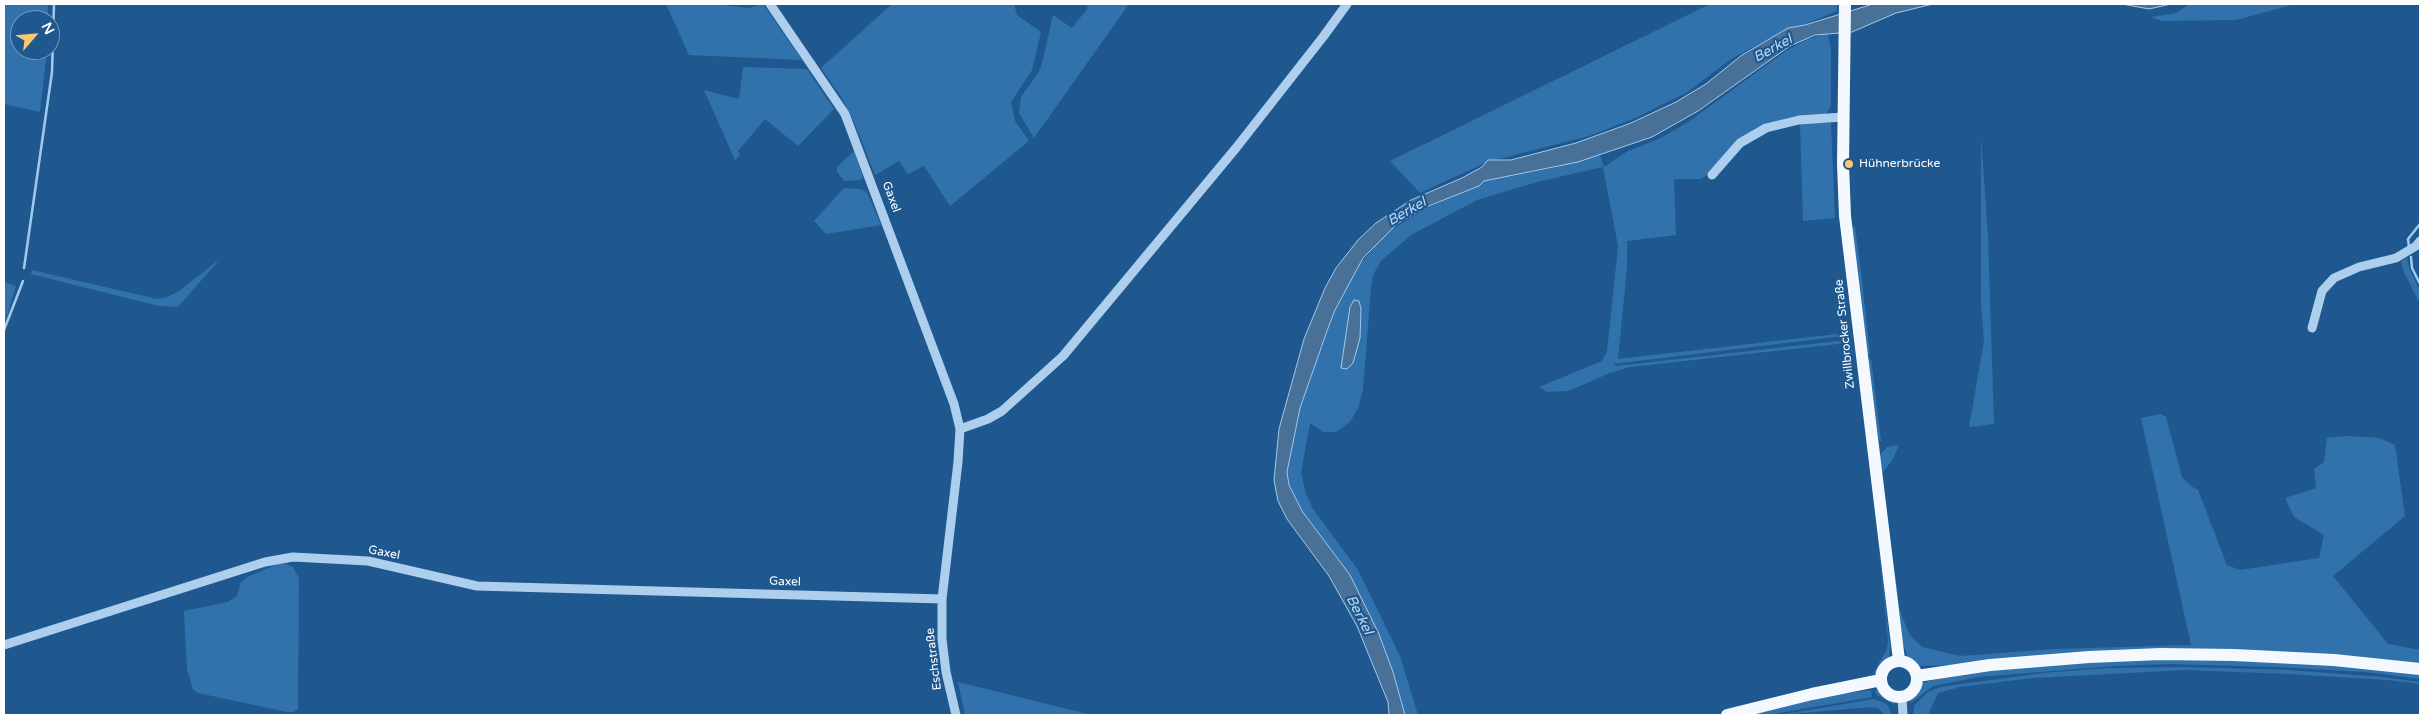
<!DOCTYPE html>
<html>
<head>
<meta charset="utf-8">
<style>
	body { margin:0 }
	#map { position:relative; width:2424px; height:719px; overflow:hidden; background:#1e588f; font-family:"Varela Round",sans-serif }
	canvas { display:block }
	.frame { position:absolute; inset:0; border:5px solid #fff; pointer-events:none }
	.north { position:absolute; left:10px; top:10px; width:50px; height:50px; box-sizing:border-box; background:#1e588f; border:1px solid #789bbc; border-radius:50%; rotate:63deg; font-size:14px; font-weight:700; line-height:20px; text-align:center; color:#fff }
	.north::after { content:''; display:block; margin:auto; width:18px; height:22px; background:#fbc86d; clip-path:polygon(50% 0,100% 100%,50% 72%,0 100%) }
</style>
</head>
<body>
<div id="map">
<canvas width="2424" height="719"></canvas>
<div class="frame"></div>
<div class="north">N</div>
</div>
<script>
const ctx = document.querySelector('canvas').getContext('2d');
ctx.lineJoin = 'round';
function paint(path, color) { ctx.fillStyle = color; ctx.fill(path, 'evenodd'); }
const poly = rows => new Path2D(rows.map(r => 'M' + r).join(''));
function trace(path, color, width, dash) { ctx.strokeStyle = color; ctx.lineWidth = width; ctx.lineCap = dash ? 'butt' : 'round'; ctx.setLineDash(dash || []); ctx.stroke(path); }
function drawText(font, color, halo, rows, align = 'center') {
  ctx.font = font + ' "Varela Round",sans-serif'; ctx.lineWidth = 4.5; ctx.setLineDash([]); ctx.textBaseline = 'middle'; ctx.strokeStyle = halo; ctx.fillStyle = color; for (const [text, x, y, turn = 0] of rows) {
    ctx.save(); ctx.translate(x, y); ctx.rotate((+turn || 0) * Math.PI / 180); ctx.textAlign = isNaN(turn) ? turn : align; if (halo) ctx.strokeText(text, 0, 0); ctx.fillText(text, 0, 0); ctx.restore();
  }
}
paint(poly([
	[4,4,48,4,48,20,20,20,20,50,47,50,40,112,4,104],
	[666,4,715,4,749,8,763,4,802,60,689,55],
	[892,4,1014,4,1017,15,1041,32,1032,70,1011,102,1015,121,1029,141,950,206,924,166,908,174,899,161,875,175,856,127,842,98,821,68],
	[1085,4,1129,4,1034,138,1019,113,1021,97,1038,73,1042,64,1053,15,1072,28,1088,8],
	[1710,4,1837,4,1837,11,1770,38,1731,59,1686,93,1635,118,1589,136,1487,162,1420,193,1390,161],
	[2190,4,2295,4,2236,20,2162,21,2151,17,2176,13],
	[1824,34,1828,35,1831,48,1831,106,1826,114,1802,116,1765,125,1713,172,1700,179,1674,179,1676,235,1627,241,1627,268,1618,359,1846,333,1850,332,1851,335,1613,364,1616,366,1848,340,1851,340,1853,356,1849,357,1847,343,1630,367,1610,373,1568,391,1547,392,1539,387,1602,361,1607,352,1618,246,1603,167,1537,182,1477,200,1411,235,1381,261,1373,275,1371,288,1363,390,1358,408,1350,422,1336,432,1323,432,1310,423,1301,473,1306,494,1313,509,1358,570,1400,656,1418,715,1405,715,1393,672,1372,619,1359,592,1339,560,1302,511,1289,485,1287,472,1300,408,1335,310,1355,270,1385,234,1426,208,1479,186,1484,181,1553,168,1600,155,1604,167,1628,151,1661,138,1688,122,1786,51,1806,40],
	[743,67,807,69,834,109,798,146,765,119,738,151,740,155,735,160,704,90,739,99],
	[1800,123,1831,123,1835,218,1803,221],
	[1981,136,1988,236,1994,424,1969,427,1984,341,1981,305],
	[854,151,863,177,860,180,844,181,837,172,837,167],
	[844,188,860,189,867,192,881,225,826,234,814,221],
	[1855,226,1861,272,1870,354,1866,355,1851,229],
	[2407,257,2409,268,2420,291,2420,304,2404,272,2401,262],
	[220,259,178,307,159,306,31,274,32,270,157,299,167,297,179,291],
	[4,282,16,286,4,326],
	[1871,359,1881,441,1879,440,1867,360],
	[2161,414,2166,417,2182,477,2191,486,2198,490,2227,565,2240,570,2319,558,2324,535,2294,517,2285,498,2316,488,2314,469,2324,462,2327,438,2347,436,2380,438,2395,445,2405,516,2333,576,2388,644,2420,650,2420,664,2341,655,1922,666,1916,665,1908,658,1901,638,1878,457,1887,447,1899,445,1893,459,1882,474,1900,611,1909,634,1922,647,1960,656,2055,649,2191,645,2141,418],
	[1879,550,1890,646,1889,657,1877,672,1873,674,1887,649,1888,641],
	[278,564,286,564,293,567,299,578,298,709,293,712,287,712,198,693,193,689,187,670,184,611,228,602,237,596,241,582,247,577],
	[2148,658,2291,661,2420,673,2420,679,2365,672,2275,667,2169,664,2115,666,1978,677,1933,686,1909,704,1912,695,1922,683,1943,677,1987,669],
	[2185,667,2289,670,2382,677,2420,682,2420,684,2387,680,2288,674,2185,670,2033,678,1960,687,1938,693,1928,715,1914,715,1914,706,1928,692,1940,687,2043,673,2108,668],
	[958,682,1092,715,965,715],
	[1871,690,1872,697,1767,715,1741,715,1816,698],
	[1874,690,1884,691,1893,699,1895,705,1877,695],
	[1874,699,1887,704,1892,715,1885,715,1878,708,1871,707,1779,715]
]), '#3272ac');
const water = poly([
	[1873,4,1933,4,1896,13,1852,32,1815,35,1790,46,1698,111,1652,137,1578,162,1484,181,1479,186,1426,207,1397,224,1363,258,1335,310,1327,331,1300,408,1287,472,1289,485,1302,511,1350,575,1379,634,1393,672,1405,715,1389,715,1388,702,1357,626,1329,576,1287,519,1278,501,1274,480,1279,429,1304,339,1325,288,1336,268,1358,240,1376,223,1411,200,1462,178,1482,167,1488,160,1511,160,1576,143,1631,123,1676,102,1706,84,1742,55,1788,28,1805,25,1873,4],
	[2122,4,2171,4,2149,9,2122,4],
	[1354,300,1359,301,1361,309,1360,338,1353,363,1347,369,1341,368,1350,307,1354,300]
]);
paint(water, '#497198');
trace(water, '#a1caee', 1);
trace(poly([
	[2409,247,2408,239,2420,224],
	[2411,257,2412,268,2420,284],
	[24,268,52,72,54,4],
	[4,330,23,281]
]), '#a1caee', 2.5);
trace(poly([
	[770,4,845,114,954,404,960,429,958,462,942,599,942,639,946,672,956,715],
	[1712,175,1740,143,1766,128,1799,120,1843,117],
	[2312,328,2322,291,2334,278,2359,267,2396,258,2416,246,2420,241],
	[960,429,988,419,1002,411,1063,356,1236,148,1323,37,1347,4],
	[4,645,265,562,293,557,368,561,477,586,942,599],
	[1902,696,1903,715]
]), '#adcfed', 9);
trace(poly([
	[1845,4,1843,164,1845,216,1899,660],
	'1881 679a18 18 0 1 1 36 0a18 18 0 1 1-36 0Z',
	[1917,676,1990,665,2089,657,2161,654,2234,655,2334,660,2420,669],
	[1727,715,1812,694,1881,680]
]), '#f3f9ff', 12);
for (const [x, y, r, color] of [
	[1849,164,5,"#fbc86d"]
]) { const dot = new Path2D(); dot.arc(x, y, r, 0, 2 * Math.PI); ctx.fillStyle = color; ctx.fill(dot); trace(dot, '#1e588f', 2); }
drawText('12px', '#fff', '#1e588f', [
	["Hühnerbrücke",1859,164]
], 'left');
drawText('12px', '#fff', '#1e588f', [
	["Gaxel",891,197,70],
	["Zwillbrocker Straße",1845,334,-96],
	["Gaxel",384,553,11],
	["Gaxel",785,582,2],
	["Eschstraße",934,659,-97]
]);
drawText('italic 14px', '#b9d8f4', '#1e588f', [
	["Berkel",1773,49,-29],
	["Berkel",1407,212,-30],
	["Berkel",1359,615,63]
]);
</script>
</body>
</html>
